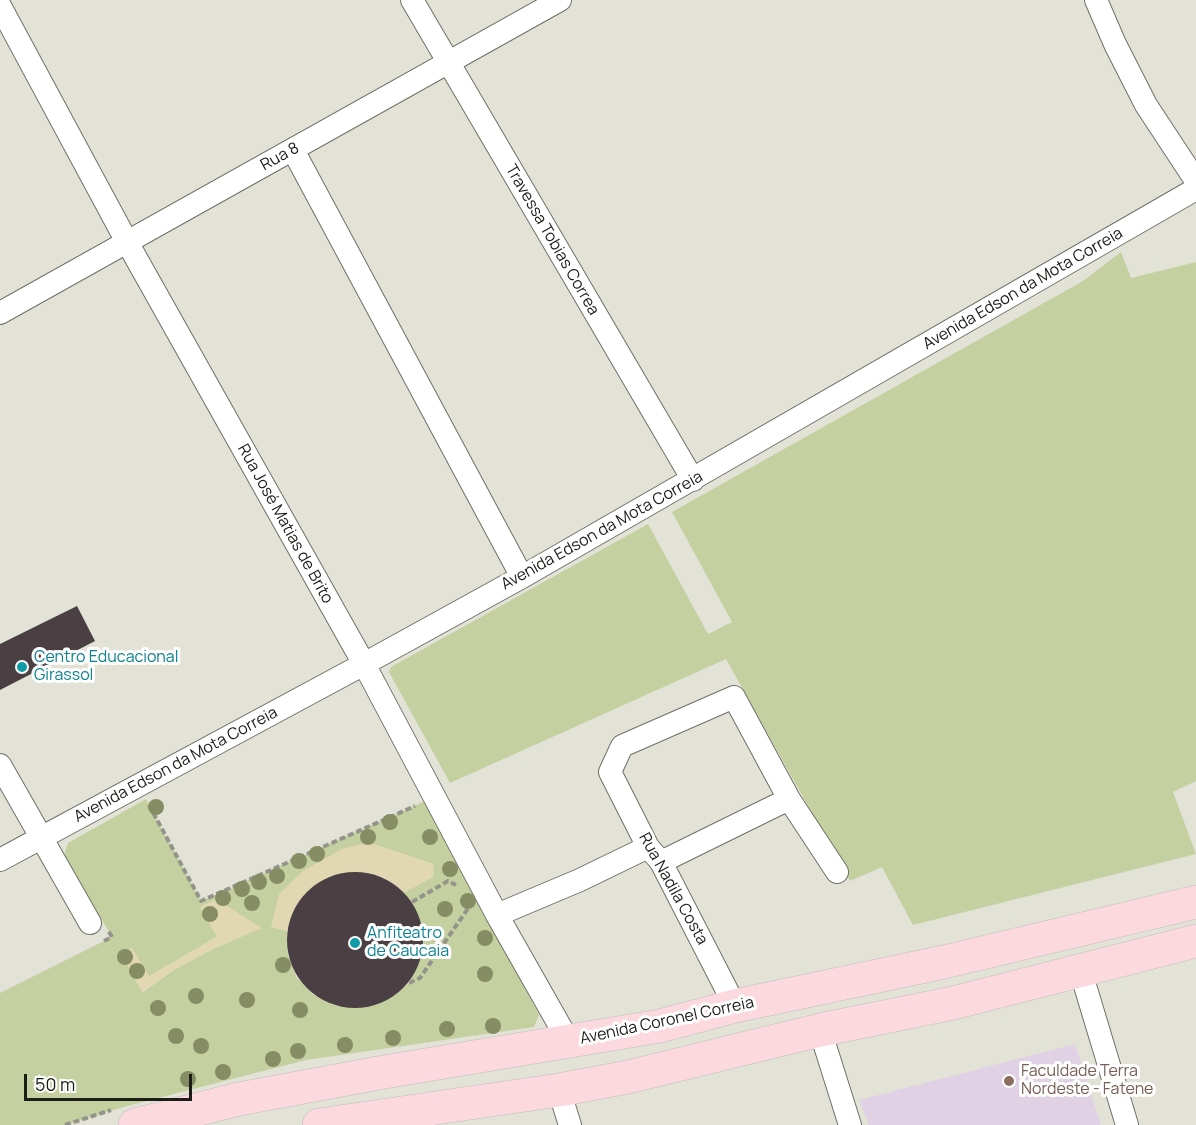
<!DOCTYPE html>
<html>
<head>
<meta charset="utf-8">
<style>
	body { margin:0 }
	#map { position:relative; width:1196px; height:1125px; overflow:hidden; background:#e3e2d7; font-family:Manrope,sans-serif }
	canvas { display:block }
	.scale { position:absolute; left:24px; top:1074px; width:168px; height:27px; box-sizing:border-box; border:3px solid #1c1c18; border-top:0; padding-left:8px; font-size:18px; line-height:21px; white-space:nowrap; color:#1c1c18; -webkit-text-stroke:4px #fff; paint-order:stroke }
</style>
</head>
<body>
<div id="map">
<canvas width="1196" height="1125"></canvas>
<div class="scale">50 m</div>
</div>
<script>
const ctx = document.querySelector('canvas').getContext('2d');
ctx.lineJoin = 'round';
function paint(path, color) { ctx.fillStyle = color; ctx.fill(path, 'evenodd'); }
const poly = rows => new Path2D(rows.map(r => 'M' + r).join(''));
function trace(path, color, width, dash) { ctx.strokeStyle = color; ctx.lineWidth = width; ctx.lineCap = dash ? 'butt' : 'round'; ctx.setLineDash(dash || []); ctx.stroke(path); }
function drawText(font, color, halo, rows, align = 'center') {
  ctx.font = font + ' Manrope,sans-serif'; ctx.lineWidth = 6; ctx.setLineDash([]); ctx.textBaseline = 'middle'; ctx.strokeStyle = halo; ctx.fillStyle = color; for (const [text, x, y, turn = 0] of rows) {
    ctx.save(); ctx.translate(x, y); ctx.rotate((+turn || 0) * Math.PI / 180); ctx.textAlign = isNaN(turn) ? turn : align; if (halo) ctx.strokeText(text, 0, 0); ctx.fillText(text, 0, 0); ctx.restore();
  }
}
paint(poly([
	[1075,1044,1101,1125,869,1125,859,1100]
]), '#e0d2e4');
paint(poly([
	[1121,252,1131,278,1196,262,1196,781,1173,792,1196,854,913,925,882,867,850,881,726,659,450,783,389,672,391,667,648,524,708,634,732,622,672,512,1083,281],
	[146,799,201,901,425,801,539,1015,534,1027,306,1060,127,1106,65,1125,0,1125,0,993,112,937,64,856,68,843],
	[340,850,433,877,403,893,412,902,423,929,421,957,409,983,387,1000,360,1008,336,1006,314,995,297,978,288,955,287,931,271,927],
	[261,928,215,948,175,969,143,992,132,948,148,977,218,936]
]), '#c4d0a0');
paint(poly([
	[368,842,434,864,433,877,403,893,393,883,367,873,338,874,313,887,295,908,287,931,271,927,279,894,303,871,340,850],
	[216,899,262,928,215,948,175,969,142,992,125,961,131,947,149,976,217,937,200,907]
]), '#e1d8b3');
paint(poly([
	[77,606,95,641,0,690,0,644],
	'287 940a68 68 0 1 1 136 0a68 68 0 1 1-136 0Z'
]), '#4a4043');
const minor = poly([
	[412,0,693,480],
	[1096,0,1115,44,1146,105,1196,181],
	[0,6,127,242,364,664,497,915,569,1042],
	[293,150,522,577],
	[0,313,560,0],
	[0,765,90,923],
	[0,860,364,664,522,577,1196,189],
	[661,862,789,799],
	[497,915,580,880,648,847],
	[1080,969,1127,1125],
	[735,1006,661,862,648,847,610,772,622,746,734,697,789,799,837,872],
	[820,1030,850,1125],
	[559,1090,570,1125]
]);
const primary = poly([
	[135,1125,239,1099,384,1072,660,1026,735,1006,944,962,1196,902],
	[319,1125,559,1090,628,1077,820,1030,953,1003,1196,941]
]);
trace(minor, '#716f66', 24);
trace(primary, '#bfbfbe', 34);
trace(poly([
	[149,805,201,901,415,806],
	[412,902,448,881,456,885],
	[104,941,112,937,108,930],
	[409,983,420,978,469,907],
	[65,1125,111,1110]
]), '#94948b', 4, [6, 3]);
trace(minor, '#fff', 22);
trace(primary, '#fbd9df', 33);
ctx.fillStyle = '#868c63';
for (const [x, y] of [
	[156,807],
	[390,822],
	[368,837],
	[430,837],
	[317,854],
	[299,861],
	[450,869],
	[277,876],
	[259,882],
	[242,889],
	[223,898],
	[468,901],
	[252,903],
	[445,909],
	[210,914],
	[485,938],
	[125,957],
	[283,965],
	[137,971],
	[485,974],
	[196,996],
	[247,1000],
	[158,1008],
	[300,1010],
	[493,1026],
	[447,1029],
	[176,1036],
	[393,1038],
	[345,1045],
	[201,1046],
	[298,1051],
	[273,1059],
	[223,1072],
	[188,1079]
]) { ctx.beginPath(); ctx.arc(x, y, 8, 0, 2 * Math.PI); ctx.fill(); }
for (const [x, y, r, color] of [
	[22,667,6,"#0f9aa8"],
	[355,943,6,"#0f9aa8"],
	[1009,1081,6,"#8d6e63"]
]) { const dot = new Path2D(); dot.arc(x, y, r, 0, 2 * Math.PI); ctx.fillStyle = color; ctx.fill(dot); trace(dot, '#fff', 2); }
drawText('16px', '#1c1c18', '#fff', [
	["Rua 8",280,157,-29],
	["Travessa Tobias Correa",552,240,60],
	["Avenida Edson da Mota Correia",1023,289,-30],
	["Rua José Matias de Brito",285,524,61],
	["Avenida Edson da Mota Correia",602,531,-29],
	["Avenida Edson da Mota Correia",176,765,-28],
	["Rua Nadila Costa",673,889,61],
	["Avenida Coronel Correia",667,1021,-12]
]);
drawText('16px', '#0d838f', '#fff', [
	["Centro Educacional",34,658],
	["Girassol",34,676],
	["Anfiteatro",367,934],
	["de Caucaia",367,952]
], 'left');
drawText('16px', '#785e54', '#fff', [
	["Faculdade Terra",1021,1072],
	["Nordeste - Fatene",1021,1090]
], 'left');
</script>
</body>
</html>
